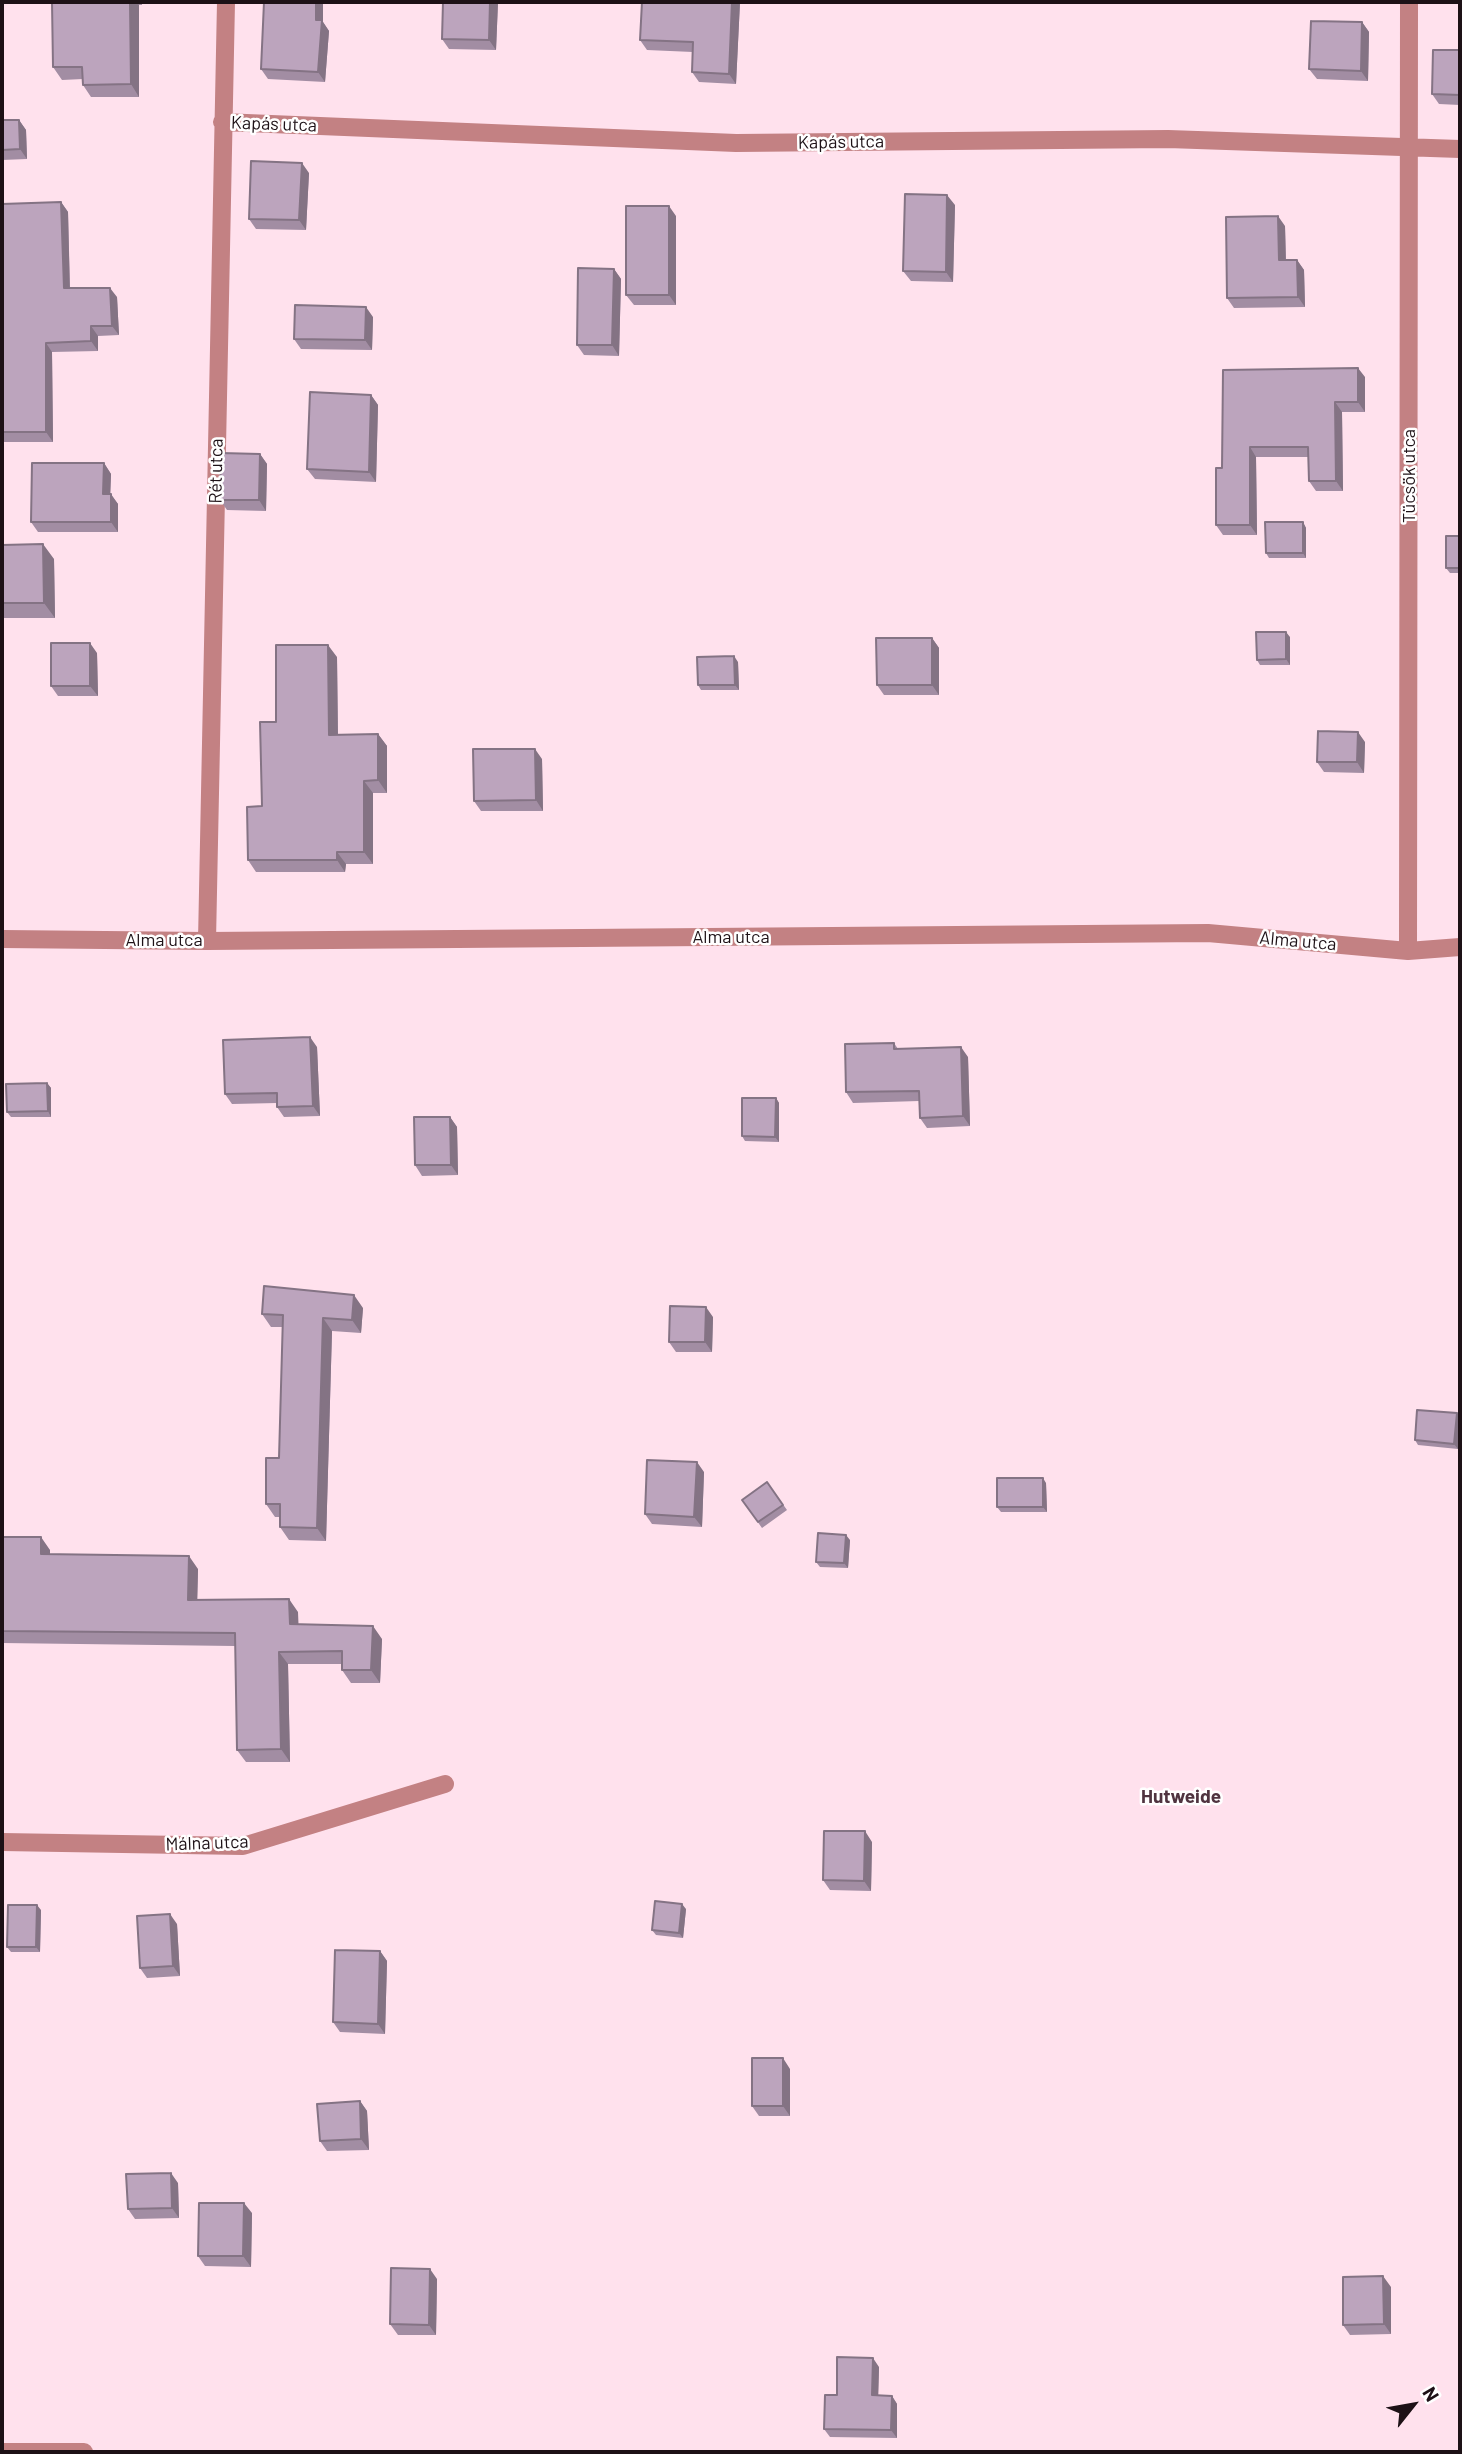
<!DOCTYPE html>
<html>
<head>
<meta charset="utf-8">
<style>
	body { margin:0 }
	#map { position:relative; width:1462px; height:2454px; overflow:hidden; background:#ffe1ed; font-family:Barlow,sans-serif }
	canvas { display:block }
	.frame { position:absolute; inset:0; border:4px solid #1d1116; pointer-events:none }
	.north { position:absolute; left:1378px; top:2370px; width:70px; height:70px; -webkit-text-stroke:5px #fff; paint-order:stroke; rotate:59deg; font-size:19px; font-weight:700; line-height:28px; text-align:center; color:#1d1116 }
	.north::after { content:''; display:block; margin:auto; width:24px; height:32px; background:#1d1116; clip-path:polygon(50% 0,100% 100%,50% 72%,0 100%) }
</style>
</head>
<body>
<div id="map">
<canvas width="1462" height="2454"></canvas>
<div class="frame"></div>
<div class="north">N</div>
</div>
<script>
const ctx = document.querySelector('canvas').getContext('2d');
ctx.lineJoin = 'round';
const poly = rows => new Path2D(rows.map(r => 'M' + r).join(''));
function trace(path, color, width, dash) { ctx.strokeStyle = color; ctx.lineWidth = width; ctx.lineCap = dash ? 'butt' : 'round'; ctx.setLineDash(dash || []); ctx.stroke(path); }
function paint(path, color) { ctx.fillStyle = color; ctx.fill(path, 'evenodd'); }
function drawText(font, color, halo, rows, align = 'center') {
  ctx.font = font + ' Barlow,sans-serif'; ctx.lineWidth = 5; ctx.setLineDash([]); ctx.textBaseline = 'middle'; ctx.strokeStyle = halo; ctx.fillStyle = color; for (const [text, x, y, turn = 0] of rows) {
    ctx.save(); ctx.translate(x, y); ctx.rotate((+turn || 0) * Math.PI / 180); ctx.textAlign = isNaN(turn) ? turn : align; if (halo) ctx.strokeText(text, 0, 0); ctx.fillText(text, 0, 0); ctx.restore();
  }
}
trace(poly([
	[222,122,736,143,1168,139,1460,149],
	[2,939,207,941,1208,933,1408,951,1460,947],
	[207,941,226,2],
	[1408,951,1409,2],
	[2,1842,243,1846,445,1784],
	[2,2452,84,2452]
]), '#c38183', 18);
paint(poly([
	[51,2,142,2,142,5,139,5,139,97,91,97,83,85,83,79,62,80,53,67,52,4],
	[264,2,323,2,323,22,329,31,325,82,268,79,261,69],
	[443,2,498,2,496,50,449,49,442,39],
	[642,2,740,2,736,84,699,82,692,72,693,52,647,50,640,40],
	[1362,22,1369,32,1368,81,1317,79,1309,69],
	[1460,50,1460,105,1439,104,1432,94],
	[2,120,19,120,26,130,27,159,2,160],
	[309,173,306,230,256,229,249,219],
	[61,202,68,212,70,288,117,297,119,335,98,336,98,351,52,352,53,442,2,442,2,378],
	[955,205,953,282,911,281,903,271],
	[676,216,676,305,634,305,626,295],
	[1285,226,1286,260,1297,260,1304,270,1305,307,1234,308,1227,298],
	[614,269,621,279,619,356,584,355,577,345],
	[373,317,372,350,301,349,294,339],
	[1223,370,1365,377,1365,412,1342,412,1343,491,1316,491,1309,481,1308,457,1256,457,1257,535,1223,535,1216,525,1222,468],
	[371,395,378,405,376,482,315,479,307,469],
	[260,454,267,464,266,511,227,510,220,500],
	[104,463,111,474,110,494,118,504,118,532,38,532,31,522],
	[1303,522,1306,528,1306,558,1269,558,1266,553],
	[1460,536,1460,573,1450,573,1446,568],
	[2,545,54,559,55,618,2,618],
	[1290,637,1290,665,1260,665,1257,660],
	[932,638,939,648,939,695,884,695,877,685],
	[97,653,98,696,58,696,51,686],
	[337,657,338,734,378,734,387,746,387,793,373,793,373,864,346,864,345,872,256,872,248,860,262,806,276,722],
	[738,662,739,690,701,690,698,685],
	[1365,742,1364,773,1324,772,1317,762],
	[542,759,543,811,481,811,474,801],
	[894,1043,898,1049,968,1057,970,1126,927,1128,920,1118,919,1101,853,1103,846,1092],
	[317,1047,320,1116,284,1117,277,1107,277,1103,232,1104,225,1094],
	[47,1083,51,1088,51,1117,11,1117,7,1112],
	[776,1098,779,1103,779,1142,745,1141,742,1136],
	[450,1117,457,1127,458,1175,422,1176,415,1165],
	[363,1308,361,1333,332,1331,326,1541,289,1540,280,1527,280,1517,275,1517,266,1504,279,1458,283,1327,271,1327,262,1314],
	[713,1317,712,1352,676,1352,669,1342],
	[1457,1413,1460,1418,1458,1449,1418,1445,1415,1440],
	[704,1472,702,1527,652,1524,645,1514],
	[767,1482,787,1510,762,1528,742,1500],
	[1046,1483,1047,1512,1001,1512,997,1507],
	[2,1537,50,1550,50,1554,198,1569,197,1600,298,1612,298,1624,382,1639,380,1683,351,1683,342,1670,342,1664,288,1664,290,1762,246,1762,237,1750,235,1646,2,1643],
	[850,1540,848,1568,820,1567,816,1562],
	[872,1842,871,1891,830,1890,823,1880],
	[686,1909,683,1938,656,1935,652,1930],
	[41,1910,40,1952,11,1952,7,1947],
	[177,1924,180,1976,147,1978,140,1968],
	[380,1951,387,1961,385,2034,340,2032,333,2022],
	[790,2069,790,2116,759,2116,752,2106],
	[360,2101,367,2111,369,2150,327,2151,320,2141],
	[178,2183,179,2218,135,2219,128,2209],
	[252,2213,251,2267,205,2266,198,2256],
	[437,2279,436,2335,398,2335,390,2324],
	[1391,2287,1391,2334,1350,2335,1343,2325],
	[879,2367,878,2396,892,2396,897,2404,897,2438,830,2437,824,2429,837,2395]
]), '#a28da3');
paint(poly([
	[130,2,137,2,139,5,139,97,131,84],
	[316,2,323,2,323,22,329,31,325,82,318,72],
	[490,2,498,2,496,50,489,40],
	[732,2,740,2,736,84,729,74],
	[1362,22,1369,32,1368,81,1361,71],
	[19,120,26,130,27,159,20,149],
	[302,163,309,173,306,230,299,220],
	[947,195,955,205,953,282,946,272],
	[61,202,68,212,70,298,64,288],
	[669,206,676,216,676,305,669,295],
	[1278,216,1285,226,1286,270,1279,260],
	[1297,260,1304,270,1305,307,1298,297],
	[614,269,621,279,619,356,612,345],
	[110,288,117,297,119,335,112,326],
	[366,307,373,317,372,350,365,340],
	[91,326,98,336,98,351,91,341],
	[46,343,52,352,53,442,46,432],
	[1358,368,1365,377,1365,412,1358,402],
	[371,395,378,405,376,482,369,472],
	[1335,402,1342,412,1343,491,1336,481],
	[1250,447,1256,457,1257,535,1250,525],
	[260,454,267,464,266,511,259,500],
	[104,463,111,474,110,504,103,494],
	[111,494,118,504,118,532,111,522],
	[1303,522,1306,528,1306,558,1303,553],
	[43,544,54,559,55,618,44,603],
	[1286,632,1290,637,1290,665,1286,659],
	[932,638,939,648,939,695,932,685],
	[90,643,97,653,98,696,90,686],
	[328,645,337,657,338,747,329,735],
	[734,656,738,662,739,690,735,685],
	[1358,732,1365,742,1364,773,1357,762],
	[378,734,387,746,387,793,378,780],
	[535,749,542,759,543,811,536,800],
	[364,781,373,793,373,864,364,852],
	[337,852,346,864,345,872,337,860],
	[310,1037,317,1047,320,1116,313,1106],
	[961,1047,968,1057,970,1126,963,1116],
	[47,1083,51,1088,51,1117,48,1111],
	[776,1098,779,1103,779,1142,775,1137],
	[450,1117,457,1127,458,1175,451,1165],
	[354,1295,363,1308,361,1333,352,1320],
	[706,1307,713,1317,712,1352,705,1342],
	[323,1318,332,1331,326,1541,317,1528],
	[1457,1413,1460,1418,1458,1449,1454,1444],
	[697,1462,704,1472,702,1527,694,1517],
	[1043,1478,1046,1483,1047,1512,1043,1507],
	[846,1535,850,1540,848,1568,844,1563],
	[41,1537,50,1550,50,1567,41,1554],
	[189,1556,198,1569,197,1613,188,1600],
	[289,1599,298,1612,299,1637,290,1624],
	[373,1626,382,1639,380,1683,371,1670],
	[279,1652,288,1664,290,1762,281,1749],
	[865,1831,872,1842,871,1891,864,1881],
	[682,1904,686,1909,683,1938,679,1933],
	[37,1905,41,1910,40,1952,36,1947],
	[170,1914,177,1924,180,1976,173,1966],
	[380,1951,387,1961,385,2034,378,2024],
	[783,2058,790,2069,790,2116,783,2106],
	[360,2101,367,2111,369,2150,361,2139],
	[171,2173,178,2183,179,2218,172,2208],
	[244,2203,252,2213,251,2267,243,2256],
	[430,2269,437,2279,436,2335,429,2325],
	[1383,2276,1391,2287,1391,2334,1384,2324],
	[873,2358,879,2367,878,2404,872,2395],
	[892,2396,897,2404,897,2438,891,2430]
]), '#847384');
const building = poly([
	[52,2,130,2,131,84,83,85,82,67,53,67,52,2],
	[264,2,316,2,316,20,322,20,318,72,261,69,264,2],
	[443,2,490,2,489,40,442,39,443,2],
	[642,2,732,2,729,74,692,72,693,42,640,40,642,2],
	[1311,21,1362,22,1361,71,1309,69,1311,21],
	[1433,50,1460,50,1460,95,1432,94,1433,50],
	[2,120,19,120,20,149,2,150,2,120],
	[251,161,302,163,299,220,249,219,251,161],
	[905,194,947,195,946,272,903,271,905,194],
	[61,202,64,288,110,288,112,326,91,326,91,341,46,343,46,432,2,432,2,204,61,202],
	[626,206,669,206,669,295,626,295,626,206],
	[1278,216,1279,260,1297,260,1298,297,1227,298,1226,217,1278,216],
	[578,268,614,269,612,345,577,345,578,268],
	[295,305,366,307,365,340,294,339,295,305],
	[1358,368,1358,402,1335,402,1336,481,1309,481,1308,447,1250,447,1250,525,1216,525,1216,468,1222,468,1223,370,1358,368],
	[310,392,371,395,369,472,307,469,310,392],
	[221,453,260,454,259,500,220,500,221,453],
	[32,463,104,463,103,494,111,494,111,522,31,522,32,463],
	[1265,522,1303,522,1303,553,1266,553,1265,522],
	[1446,536,1460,536,1460,568,1446,568,1446,536],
	[43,544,44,603,2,603,2,545,43,544],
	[1256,632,1286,632,1286,659,1257,660,1256,632],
	[876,638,932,638,932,685,877,685,876,638],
	[51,643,90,643,90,686,51,686,51,643],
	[276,645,328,645,329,735,378,734,378,780,364,781,364,852,337,852,337,860,248,860,247,807,262,806,260,722,276,722,276,645],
	[734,656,735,685,698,685,697,657,734,656],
	[1318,731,1358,732,1357,762,1317,762,1318,731],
	[473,749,535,749,536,800,474,801,473,749],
	[310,1037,313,1106,277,1107,277,1093,225,1094,223,1040,310,1037],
	[894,1043,894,1049,961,1047,963,1116,920,1118,919,1091,846,1092,845,1044,894,1043],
	[47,1083,48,1111,7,1112,6,1084,47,1083],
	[742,1098,776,1098,775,1137,742,1136,742,1098],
	[414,1117,450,1117,451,1165,415,1165,414,1117],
	[264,1286,354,1295,352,1320,323,1318,317,1528,280,1527,280,1504,266,1504,266,1458,279,1458,283,1315,262,1314,264,1286],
	[670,1306,706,1307,705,1342,669,1342,670,1306],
	[1417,1410,1457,1413,1454,1444,1415,1440,1417,1410],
	[647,1460,697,1462,694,1517,645,1514,647,1460],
	[997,1478,1043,1478,1043,1507,997,1507,997,1478],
	[767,1482,783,1505,758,1522,742,1500,767,1482],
	[818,1533,846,1535,844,1563,816,1562,818,1533],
	[2,1537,41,1537,41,1554,189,1556,188,1600,289,1599,290,1624,373,1626,371,1670,342,1670,342,1651,279,1652,281,1749,237,1750,235,1633,2,1631,2,1537],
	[824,1831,865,1831,864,1881,823,1880,824,1831],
	[655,1901,682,1904,679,1933,652,1930,655,1901],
	[8,1905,37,1905,36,1947,7,1947,8,1905],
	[170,1914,173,1966,140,1968,137,1916,170,1914],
	[335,1950,380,1951,378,2024,333,2022,335,1950],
	[752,2058,783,2058,783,2106,752,2106,752,2058],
	[360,2101,361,2139,320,2141,317,2104,360,2101],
	[171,2173,172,2208,128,2209,126,2174,171,2173],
	[199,2203,244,2203,243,2256,198,2256,199,2203],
	[391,2268,430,2269,429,2325,390,2324,391,2268],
	[1383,2276,1384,2324,1343,2325,1343,2277,1383,2276],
	[837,2357,873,2358,872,2395,892,2396,891,2430,824,2429,825,2395,837,2395,837,2357]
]);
paint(building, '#bca4bd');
trace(building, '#847384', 2);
drawText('18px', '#1d1116', '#fff', [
	["Kapás utca",274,124,2],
	["Kapás utca",841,142,-1],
	["Rét utca",216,471,-89],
	["Tücsök utca",1409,476,-90],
	["Alma utca",731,937],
	["Alma utca",164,940],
	["Alma utca",1298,941,5],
	["Málna utca",207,1843,-2]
]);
drawText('bold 19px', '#503440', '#fff', [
	["Hutweide",1181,1797]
]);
</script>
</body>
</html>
